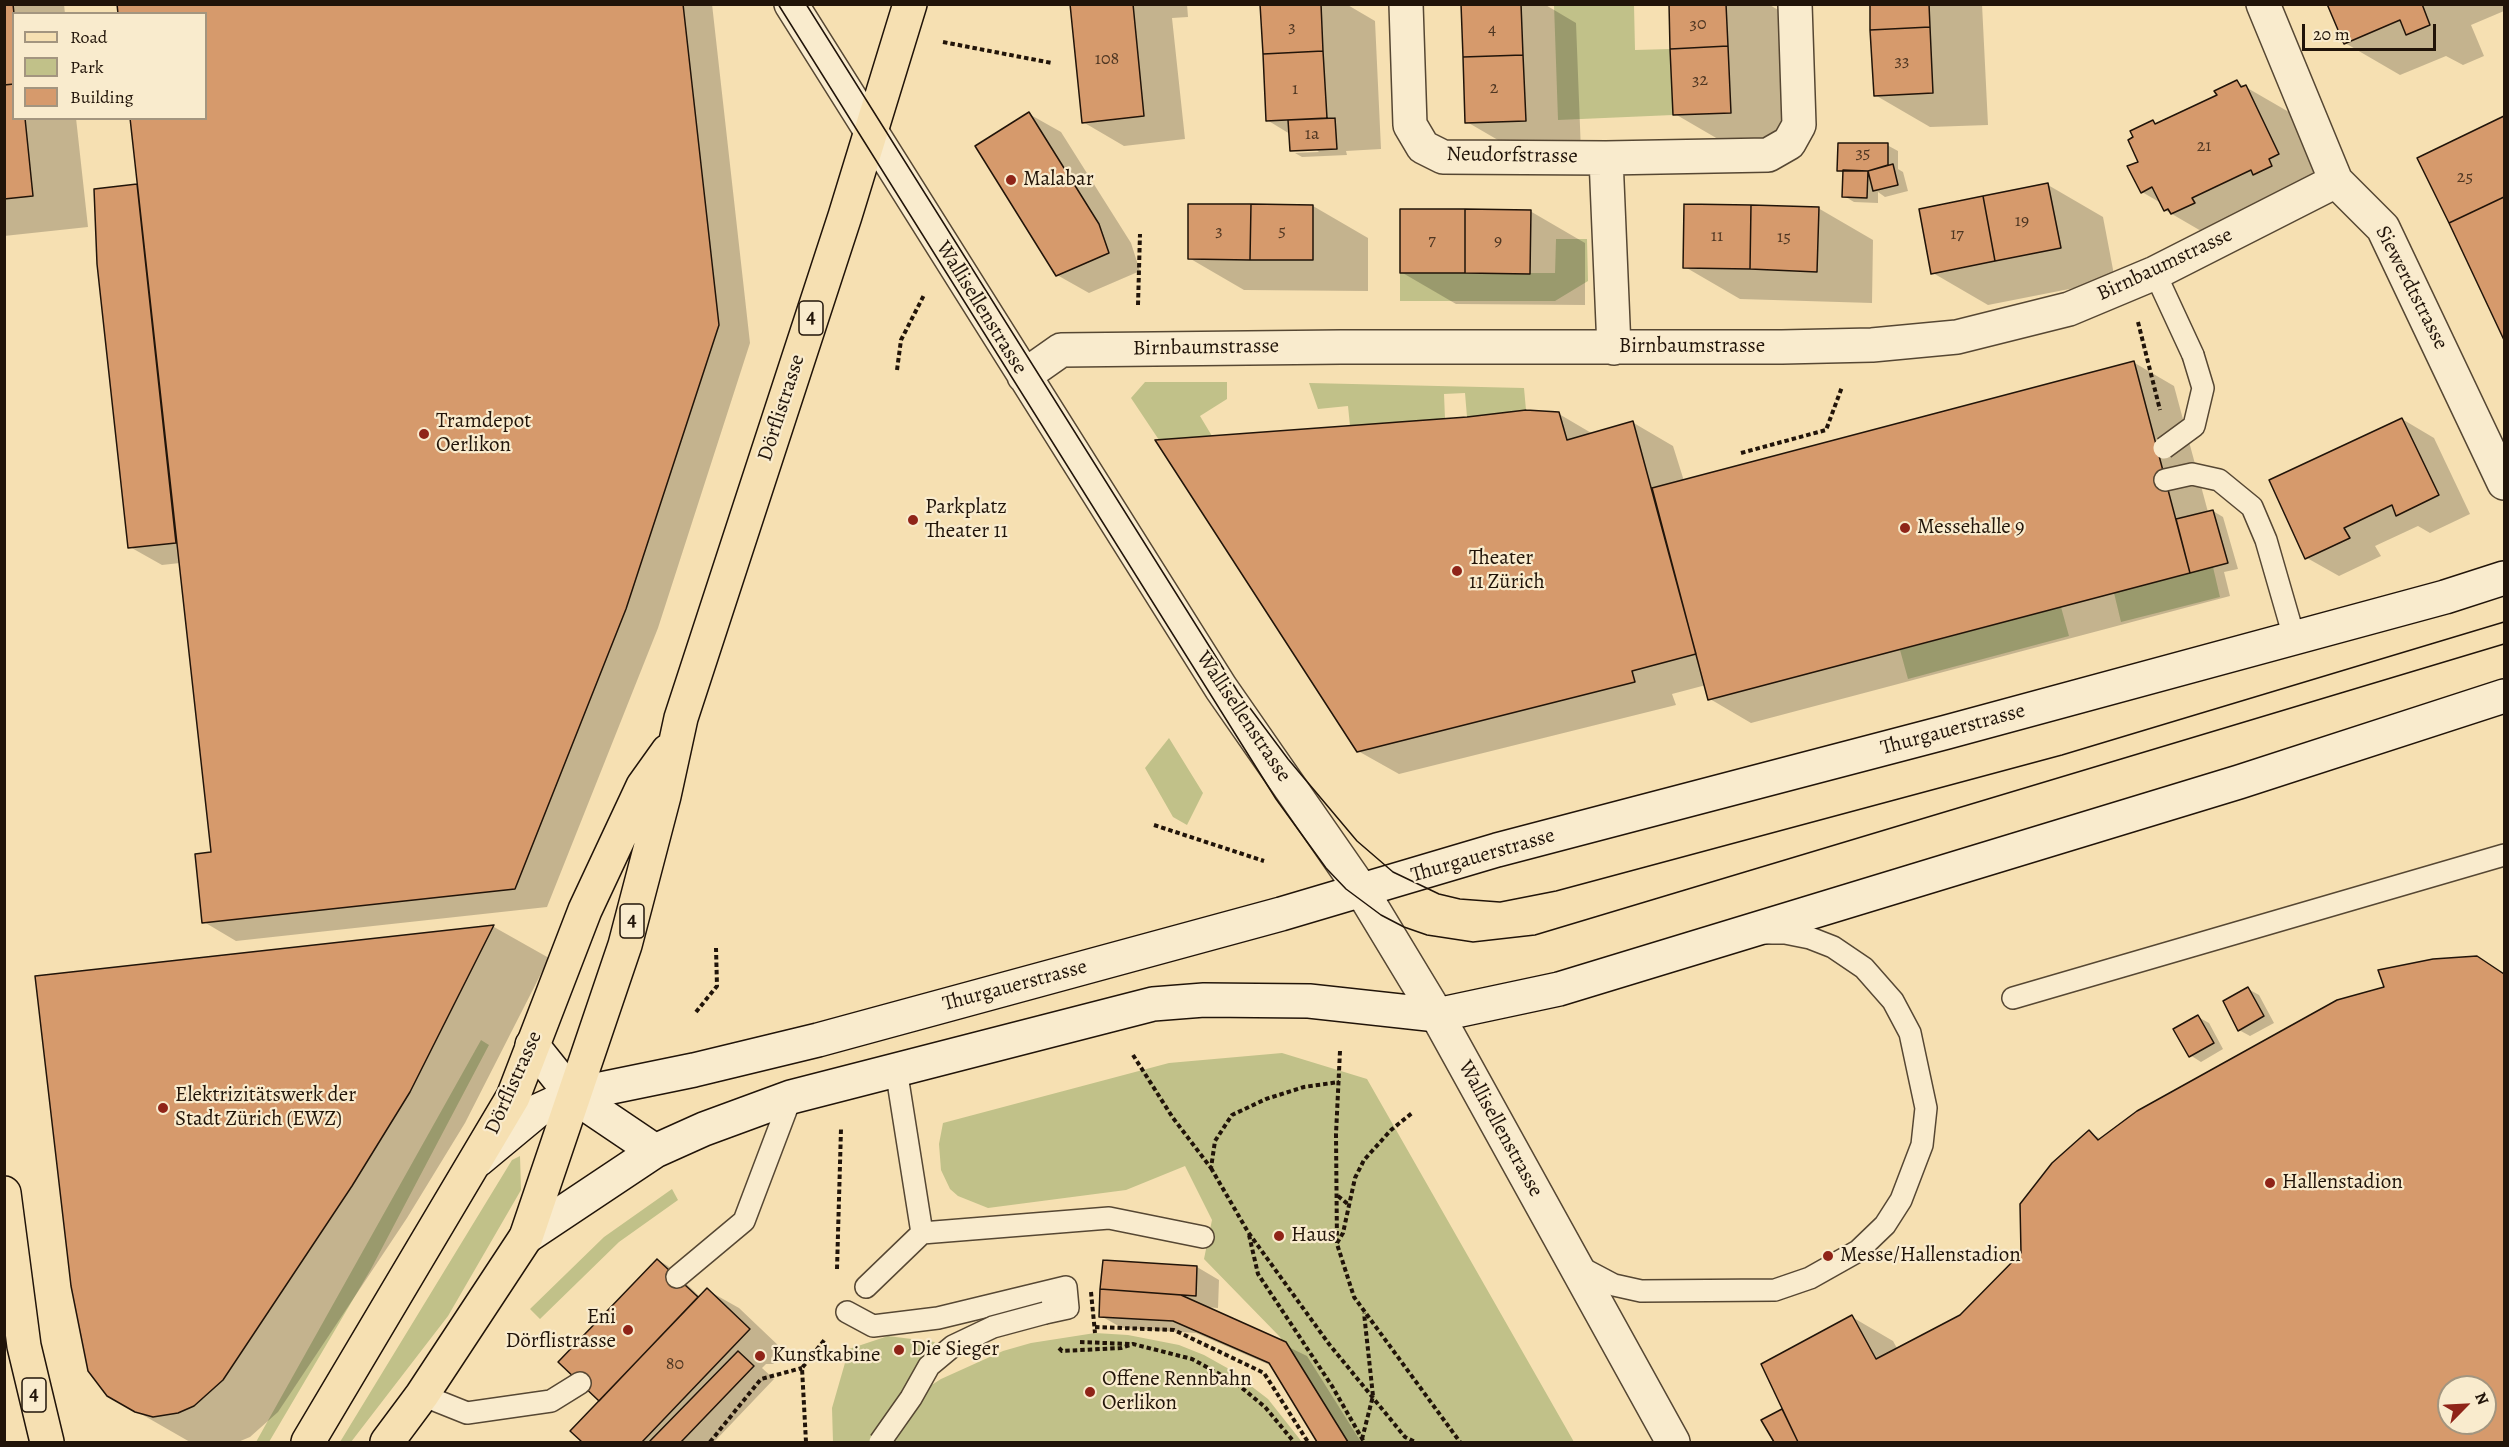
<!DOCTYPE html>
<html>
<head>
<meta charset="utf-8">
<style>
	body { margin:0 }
	#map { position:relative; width:2509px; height:1447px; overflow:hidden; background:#f6e0b2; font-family:Alegreya,serif }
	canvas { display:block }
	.frame { position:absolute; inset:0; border:6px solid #211409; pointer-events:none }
	.legend { position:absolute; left:12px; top:12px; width:195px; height:108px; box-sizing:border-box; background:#f9ebcd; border:2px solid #a3957f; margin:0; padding:8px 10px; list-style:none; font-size:18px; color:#211409 }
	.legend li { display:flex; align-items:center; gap:12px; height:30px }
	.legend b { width:30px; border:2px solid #a3957f }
	.north { position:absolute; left:2437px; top:1375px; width:60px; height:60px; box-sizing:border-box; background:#f9ebcd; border:2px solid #a3957f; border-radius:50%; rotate:66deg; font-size:16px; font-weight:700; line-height:24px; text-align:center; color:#211409 }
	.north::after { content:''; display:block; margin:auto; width:21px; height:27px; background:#8f2418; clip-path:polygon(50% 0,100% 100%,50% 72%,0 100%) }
	.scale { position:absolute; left:2302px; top:24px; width:134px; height:27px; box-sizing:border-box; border:3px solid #211409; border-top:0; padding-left:8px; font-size:18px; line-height:21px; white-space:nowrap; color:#211409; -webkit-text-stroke:4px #f9ebcd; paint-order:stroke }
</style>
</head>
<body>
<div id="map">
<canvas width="2509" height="1447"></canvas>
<div class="frame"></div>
<ul class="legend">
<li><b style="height:8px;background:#f6e0b2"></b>Road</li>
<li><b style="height:16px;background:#c1c189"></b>Park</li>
<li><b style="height:16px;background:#d69a6c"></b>Building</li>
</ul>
<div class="north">N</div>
<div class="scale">20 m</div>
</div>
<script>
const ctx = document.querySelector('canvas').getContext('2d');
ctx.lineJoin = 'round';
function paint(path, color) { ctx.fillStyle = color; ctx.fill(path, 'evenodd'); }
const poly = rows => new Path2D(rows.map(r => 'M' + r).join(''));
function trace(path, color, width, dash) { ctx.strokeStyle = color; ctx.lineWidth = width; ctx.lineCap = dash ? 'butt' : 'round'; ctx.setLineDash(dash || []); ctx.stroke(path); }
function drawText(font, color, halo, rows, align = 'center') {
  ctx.font = font + ' Alegreya,serif'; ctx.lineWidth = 4.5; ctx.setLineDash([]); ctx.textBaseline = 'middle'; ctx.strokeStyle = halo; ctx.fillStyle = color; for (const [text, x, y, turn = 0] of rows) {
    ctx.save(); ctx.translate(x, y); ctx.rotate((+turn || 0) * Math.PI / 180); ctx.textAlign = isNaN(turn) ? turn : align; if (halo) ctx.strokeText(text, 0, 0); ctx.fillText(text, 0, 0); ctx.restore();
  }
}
paint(poly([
	[1554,5,1634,5,1635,50,1670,49,1673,115,1558,120],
	[1556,239,1587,239,1588,281,1555,301,1400,301,1400,273,1555,273],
	[1145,382,1227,382,1227,399,1200,416,1212,436,1159,440,1131,398],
	[1309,383,1524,388,1526,410,1467,417,1465,393,1444,394,1445,419,1350,426,1348,406,1318,409],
	[2213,567,2220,597,2121,622,2114,593],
	[2061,607,2069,636,1908,679,1900,650],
	[1169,738,1203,793,1187,825,1173,817,1145,768],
	[481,1040,489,1045,371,1269,269,1442,256,1442],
	[1282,1053,1367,1079,1574,1442,1339,1442,1280,1337,1204,1259,1212,1220,1185,1166,1126,1190,988,1208,958,1196,950,1189,941,1170,939,1144,943,1123,1169,1063],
	[520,1156,521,1190,448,1316,351,1442,340,1442,512,1160],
	[672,1189,678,1200,619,1242,540,1319,530,1309,604,1237],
	[1095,1333,1128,1335,1179,1345,1204,1355,1229,1369,1268,1399,1302,1442,833,1442,832,1408,849,1349,888,1336,935,1342,889,1412,941,1379,1003,1351,1031,1343]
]), '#c1c189');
paint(poly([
	[4,4,64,4,65,14,14,14,14,118,76,118,88,227,4,236],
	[118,4,712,4,750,343,658,628,547,907,236,941,204,922,213,854,180,563,162,565,130,547,96,190,138,186,206,118,206,14],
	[1071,4,1187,4,1188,17,1172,18,1185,139,1124,146,1083,122],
	[1262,4,1346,4,1375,21,1381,149,1346,151,1347,155,1302,157,1295,153,1319,152,1316,149,1291,150,1290,134,1267,120],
	[1462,4,1544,4,1576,23,1581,152,1522,154,1467,122],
	[1671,4,1768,4,1780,11,1785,144,1730,146,1675,114],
	[1871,4,1982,4,1988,125,1930,127,1875,95],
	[2329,4,2504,4,2504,11,2471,25,2484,56,2463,65,2446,56,2400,75,2345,43],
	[2237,82,2301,119,2327,198,2220,242,2165,210,2161,203,2142,192,2140,162,2153,122,2158,125,2219,96],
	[1029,114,1061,132,1131,243,1140,271,1089,293,1057,275],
	[2504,118,2504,338,2419,159],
	[1887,145,1898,151,1898,169,1903,172,1908,191,1885,197,1878,192,1878,203,1854,202,1844,196,1844,173,1839,170],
	[2048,185,2103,217,2115,280,1988,305,1933,273],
	[1190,205,1313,206,1368,238,1368,291,1244,290,1189,258],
	[1818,208,1873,240,1872,303,1740,299,1685,267],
	[1530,211,1585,243,1585,305,1456,304,1401,272],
	[2133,362,2174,386,2208,512,2213,511,2223,517,2238,569,2224,572,2230,596,1751,723,1710,699,1706,685,1672,694,1676,705,1399,774,1358,751,1559,414,1593,434,1632,422,1673,446,1684,481],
	[2402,419,2434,438,2470,514,2430,533,2418,526,2375,546,2381,556,2339,576,2307,558],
	[494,927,549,958,465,1123,407,1218,278,1412,250,1437,238,1442,190,1442,108,1395,89,1370,72,1286,37,978],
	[2476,958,2504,974,2504,1442,1775,1442,1763,1420,1782,1410,1786,1413,1852,1317,1893,1341,1898,1350,1961,1316,2022,1254,2089,1132,2101,1139,2386,989],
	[2449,1387,2485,1387,2485,1423,2449,1423],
	[2248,989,2259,995,2274,1023,2250,1036,2239,1030],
	[2198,1017,2209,1023,2223,1049,2201,1062,2190,1055],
	[658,1260,668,1266,700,1297,707,1290,739,1308,781,1348,771,1358,774,1364,766,1364,762,1368,774,1379,714,1442,585,1442,572,1431,602,1400],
	[1105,1262,1197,1267,1219,1280,1218,1308,1205,1307,1307,1356,1361,1442,1318,1442,1272,1366,1196,1333,1122,1328,1101,1316]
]), '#0003');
const building = poly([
	[4,4,13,4,14,14,14,84,4,85,4,4],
	[117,4,683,4,719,325,626,609,515,889,202,923,195,854,211,852,130,118,206,118,206,14,118,14,117,4],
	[1070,4,1133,4,1144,116,1082,123,1070,4],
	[1260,4,1321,4,1323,51,1263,54,1260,4],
	[1461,4,1521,4,1523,55,1463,57,1461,4],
	[1669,4,1726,4,1728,46,1670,49,1669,4],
	[1870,4,1929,4,1930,27,1870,30,1870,4],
	[2327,4,2422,4,2430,25,2406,35,2400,20,2344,44,2327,4],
	[1930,27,1933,93,1874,96,1870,30,1930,27],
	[1728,46,1731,113,1673,115,1670,49,1728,46],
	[1323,51,1327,118,1266,121,1263,54,1323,51],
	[1523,55,1526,121,1465,123,1463,57,1523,55],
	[2237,80,2241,87,2246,85,2279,154,2269,159,2272,166,2253,175,2251,170,2192,198,2195,203,2171,214,2168,209,2164,211,2152,187,2141,193,2127,166,2138,162,2128,140,2133,137,2130,131,2153,120,2155,124,2217,95,2214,91,2237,80],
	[14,84,14,118,25,118,33,196,4,199,4,85,14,84],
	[1029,112,1099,224,1109,253,1056,276,975,146,1029,112],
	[2504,116,2504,197,2449,223,2417,158,2504,116],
	[1335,118,1337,149,1290,151,1288,120,1335,118],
	[1838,143,1888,143,1888,165,1868,171,1837,171,1838,143],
	[1893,164,1898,185,1873,191,1868,171,1893,164],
	[1843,170,1868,171,1867,198,1842,197,1843,170],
	[2048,183,2061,248,1995,261,1983,196,2048,183],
	[137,184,176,543,128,548,97,264,94,189,137,184],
	[1983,196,1995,261,1931,274,1919,209,1983,196],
	[2504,197,2504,340,2449,223,2504,197],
	[1188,204,1251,204,1250,260,1188,259,1188,204],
	[1251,204,1313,205,1313,260,1250,260,1251,204],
	[1684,204,1751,205,1750,269,1683,268,1684,204],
	[1751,205,1819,207,1817,272,1750,269,1751,205],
	[1400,209,1465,209,1465,273,1400,273,1400,209],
	[1465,209,1531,210,1530,274,1465,273,1465,209],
	[2134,361,2190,573,1708,700,1652,488,2134,361],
	[1526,410,1559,412,1567,440,1633,421,1696,654,1632,671,1635,682,1357,752,1155,440,1467,417,1526,410],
	[2402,418,2439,495,2396,516,2392,505,2344,528,2350,538,2305,559,2269,480,2402,418],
	[2213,510,2228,563,2190,573,2176,519,2213,510],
	[494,925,410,1092,352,1186,223,1380,194,1406,178,1413,153,1417,135,1412,107,1396,88,1371,71,1286,35,976,494,925],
	[2477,956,2504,974,2504,1442,1798,1442,1761,1364,1852,1315,1876,1359,1960,1315,2021,1253,2020,1204,2052,1163,2089,1130,2098,1140,2137,1111,2337,1000,2384,987,2378,970,2433,959,2477,956],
	[2449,1387,2485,1387,2485,1423,2449,1423,2449,1387],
	[2248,987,2264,1016,2238,1031,2223,1001,2248,987],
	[2198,1015,2214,1043,2189,1057,2173,1029,2198,1015],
	[657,1259,698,1297,599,1401,558,1362,657,1259],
	[1103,1260,1197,1266,1196,1296,1100,1289,1103,1260],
	[707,1288,750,1329,642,1442,582,1442,570,1431,707,1288],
	[1100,1289,1181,1295,1286,1342,1348,1442,1317,1442,1269,1363,1173,1321,1099,1317,1100,1289],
	[738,1351,754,1366,681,1442,649,1442,738,1351],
	[1782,1409,1798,1442,1774,1442,1761,1420,1782,1409]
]);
paint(building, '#d69a6c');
trace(building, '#211409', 1.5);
const service = poly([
	[2155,273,2193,355],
	[2165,480,2192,474,2219,480,2252,507,2266,540,2294,637],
	[2013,998,2504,855],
	[896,1069,922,1233,1109,1218,1203,1237],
	[1578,1266,1614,1285,1641,1291,1775,1290,1810,1278,1858,1251,1885,1225,1901,1200,1922,1145,1926,1108,1910,1033,1893,1001,1864,968,1833,947,1810,938,1785,933,1766,933],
	[677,1277,744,1221,791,1097],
	[866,1287,922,1233],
	[847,1312,873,1326,938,1318,1066,1287,1068,1308,1045,1313],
	[422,1395,467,1413,551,1401,580,1383]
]);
const minor = poly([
	[791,4,1221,688,1362,891],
	[1406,4,1410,125,1423,147,1443,157,1606,158,1768,155,1789,143,1799,125,1795,4],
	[2263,4,2336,181,2383,228,2504,483],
	[1606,158,1614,348],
	[1024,376,1061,350,1341,347,1782,347,1872,345,1957,337,2069,309,2155,273,2336,181]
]);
const tertiary = poly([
	[1362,891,1437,1015,1673,1442]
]);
const secondary = poly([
	[532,1045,572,1095,655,1151],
	[478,1160,537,1111,572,1095,694,1070,818,1040,1281,914,1497,850,1947,732,2445,597,2504,578],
	[526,1237,655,1151,704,1129,791,1097,1153,1004,1204,1000,1309,1001,1437,1015,1559,989,2239,782,2504,696]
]);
const primary = poly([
	[4,1193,24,1346,47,1442],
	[308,1442,513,1097,585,910,643,786,668,751],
	[387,1442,422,1395,526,1237,625,945,664,796,681,718,845,216,910,4]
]);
trace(service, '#564733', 24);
trace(minor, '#564733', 36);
trace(tertiary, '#564733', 36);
trace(secondary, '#211409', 36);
trace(primary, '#211409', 36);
trace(poly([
	[943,42,1052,63],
	[1138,305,1140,234],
	[2138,322,2160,410],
	[897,370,901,340,924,295],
	[1741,453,1826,430,1842,387],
	[1154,825,1264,861],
	[696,1012,717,986,716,948],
	[1340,1051,1336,1134,1337,1244,1354,1297,1460,1442],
	[1133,1055,1173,1118,1211,1168,1215,1141,1232,1115,1266,1099,1304,1087,1339,1082],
	[1211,1168,1248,1232,1329,1344,1405,1437,1415,1442],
	[1338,1196,1349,1205],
	[1249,1235,1258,1274,1332,1386,1364,1442],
	[1337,1243,1343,1233,1355,1178,1364,1160,1391,1130,1412,1113],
	[837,1269,841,1129],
	[1095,1327,1174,1330,1264,1373,1308,1442],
	[1080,1342,1130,1344],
	[1059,1348,1062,1351,1121,1348,1133,1344,1192,1359,1236,1383,1265,1407,1294,1442],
	[1362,1439,1373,1396,1364,1313],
	[710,1442,761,1379,802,1368],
	[806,1442,802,1368,826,1338]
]), '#211409', 4, [4.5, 3]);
trace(service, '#f9ebcd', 21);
trace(minor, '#f9ebcd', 33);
trace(tertiary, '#f9ebcd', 33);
trace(secondary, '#f9ebcd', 33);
trace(primary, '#f6e0b2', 33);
trace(poly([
	[778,4,1276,799,1326,868,1346,889,1381,915,1404,927,1427,935,1473,942,1535,935,2504,644],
	[806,4,1238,692,1288,759,1357,841,1393,872,1439,894,1460,899,1500,902,1556,891,2062,755,2504,622]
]), '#211409', 1.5);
const serviceBridge = poly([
	[2164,448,2194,426,2203,388,2193,355],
	[880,1442,911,1398,929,1366,953,1346,993,1327,1045,1313]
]);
trace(serviceBridge, '#564733', 24, []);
trace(poly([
	[1091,1292,1095,1333]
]), '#211409', 4, [4.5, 3]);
trace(serviceBridge, '#f9ebcd', 21);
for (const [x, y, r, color] of [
	[1011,180,6,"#8f2418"],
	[424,434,6,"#8f2418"],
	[913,520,6,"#8f2418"],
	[1905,528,6,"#8f2418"],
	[1457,571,6,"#8f2418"],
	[163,1108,6,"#8f2418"],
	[2270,1183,6,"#8f2418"],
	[1279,1236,6,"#8f2418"],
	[1828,1256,6,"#8f2418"],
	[628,1330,6,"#8f2418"],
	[899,1350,6,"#8f2418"],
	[760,1356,6,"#8f2418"],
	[1090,1392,6,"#8f2418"]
]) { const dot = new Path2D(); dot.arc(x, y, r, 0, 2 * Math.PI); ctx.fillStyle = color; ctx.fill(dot); trace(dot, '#f9ebcd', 2); }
drawText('18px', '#4e3622', null, [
	["30",1698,25],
	["3",1292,28],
	["4",1492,30],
	["108",1107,60],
	["33",1902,62],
	["32",1700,81],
	["2",1494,89],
	["1",1295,90],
	["1a",1312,135],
	["21",2204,147],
	["35",1863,154],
	["25",2465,178],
	["19",2022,222],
	["3",1219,232],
	["5",1282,232],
	["17",1957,235],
	["11",1717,237],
	["15",1784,238],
	["7",1432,241],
	["9",1498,242],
	["80",675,1365]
]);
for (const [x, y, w] of [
	[811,318,24],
	[632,921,24],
	[34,1395,24]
]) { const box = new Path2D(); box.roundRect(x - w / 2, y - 17, w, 34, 4.5); ctx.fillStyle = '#f9ebcd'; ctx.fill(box); trace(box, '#211409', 1.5); }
drawText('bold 20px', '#211409', null, [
	["4",811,318],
	["4",632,921],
	["4",34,1395]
]);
drawText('21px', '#211409', '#f9ebcd', [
	["Neudorfstrasse",1512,156,1],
	["Birnbaumstrasse",2165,265,-25],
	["Siewerdtstrasse",2411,288,63],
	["Wallisellenstrasse",981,308,58],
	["Birnbaumstrasse",1692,347],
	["Birnbaumstrasse",1206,348,-1],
	["Dörflistrasse",782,408,-72],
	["Wallisellenstrasse",1243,717,56],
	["Thurgauerstrasse",1953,730,-15],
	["Thurgauerstrasse",1483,856,-16],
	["Thurgauerstrasse",1015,986,-15],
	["Dörflistrasse",514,1083,-66],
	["Wallisellenstrasse",1500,1129,61]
]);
drawText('21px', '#211409', '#f9ebcd', [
	["Malabar",1023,180],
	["Tramdepot",436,422],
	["Oerlikon",436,446],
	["Parkplatz",925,508],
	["Theater 11",925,532],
	["Messehalle 9",1917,528],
	["Theater",1469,559],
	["11 Zürich",1469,583],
	["Elektrizitätswerk der",175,1096],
	["Stadt Zürich (EWZ)",175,1120],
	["Hallenstadion",2282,1183],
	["Haus",1291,1236],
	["Messe/Hallenstadion",1840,1256],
	["Eni",616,1318,"right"],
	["Dörflistrasse",616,1342,"right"],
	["Die Sieger",911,1350],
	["Kunstkabine",772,1356],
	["Offene Rennbahn",1102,1380],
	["Oerlikon",1102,1404]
], 'left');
</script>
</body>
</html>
